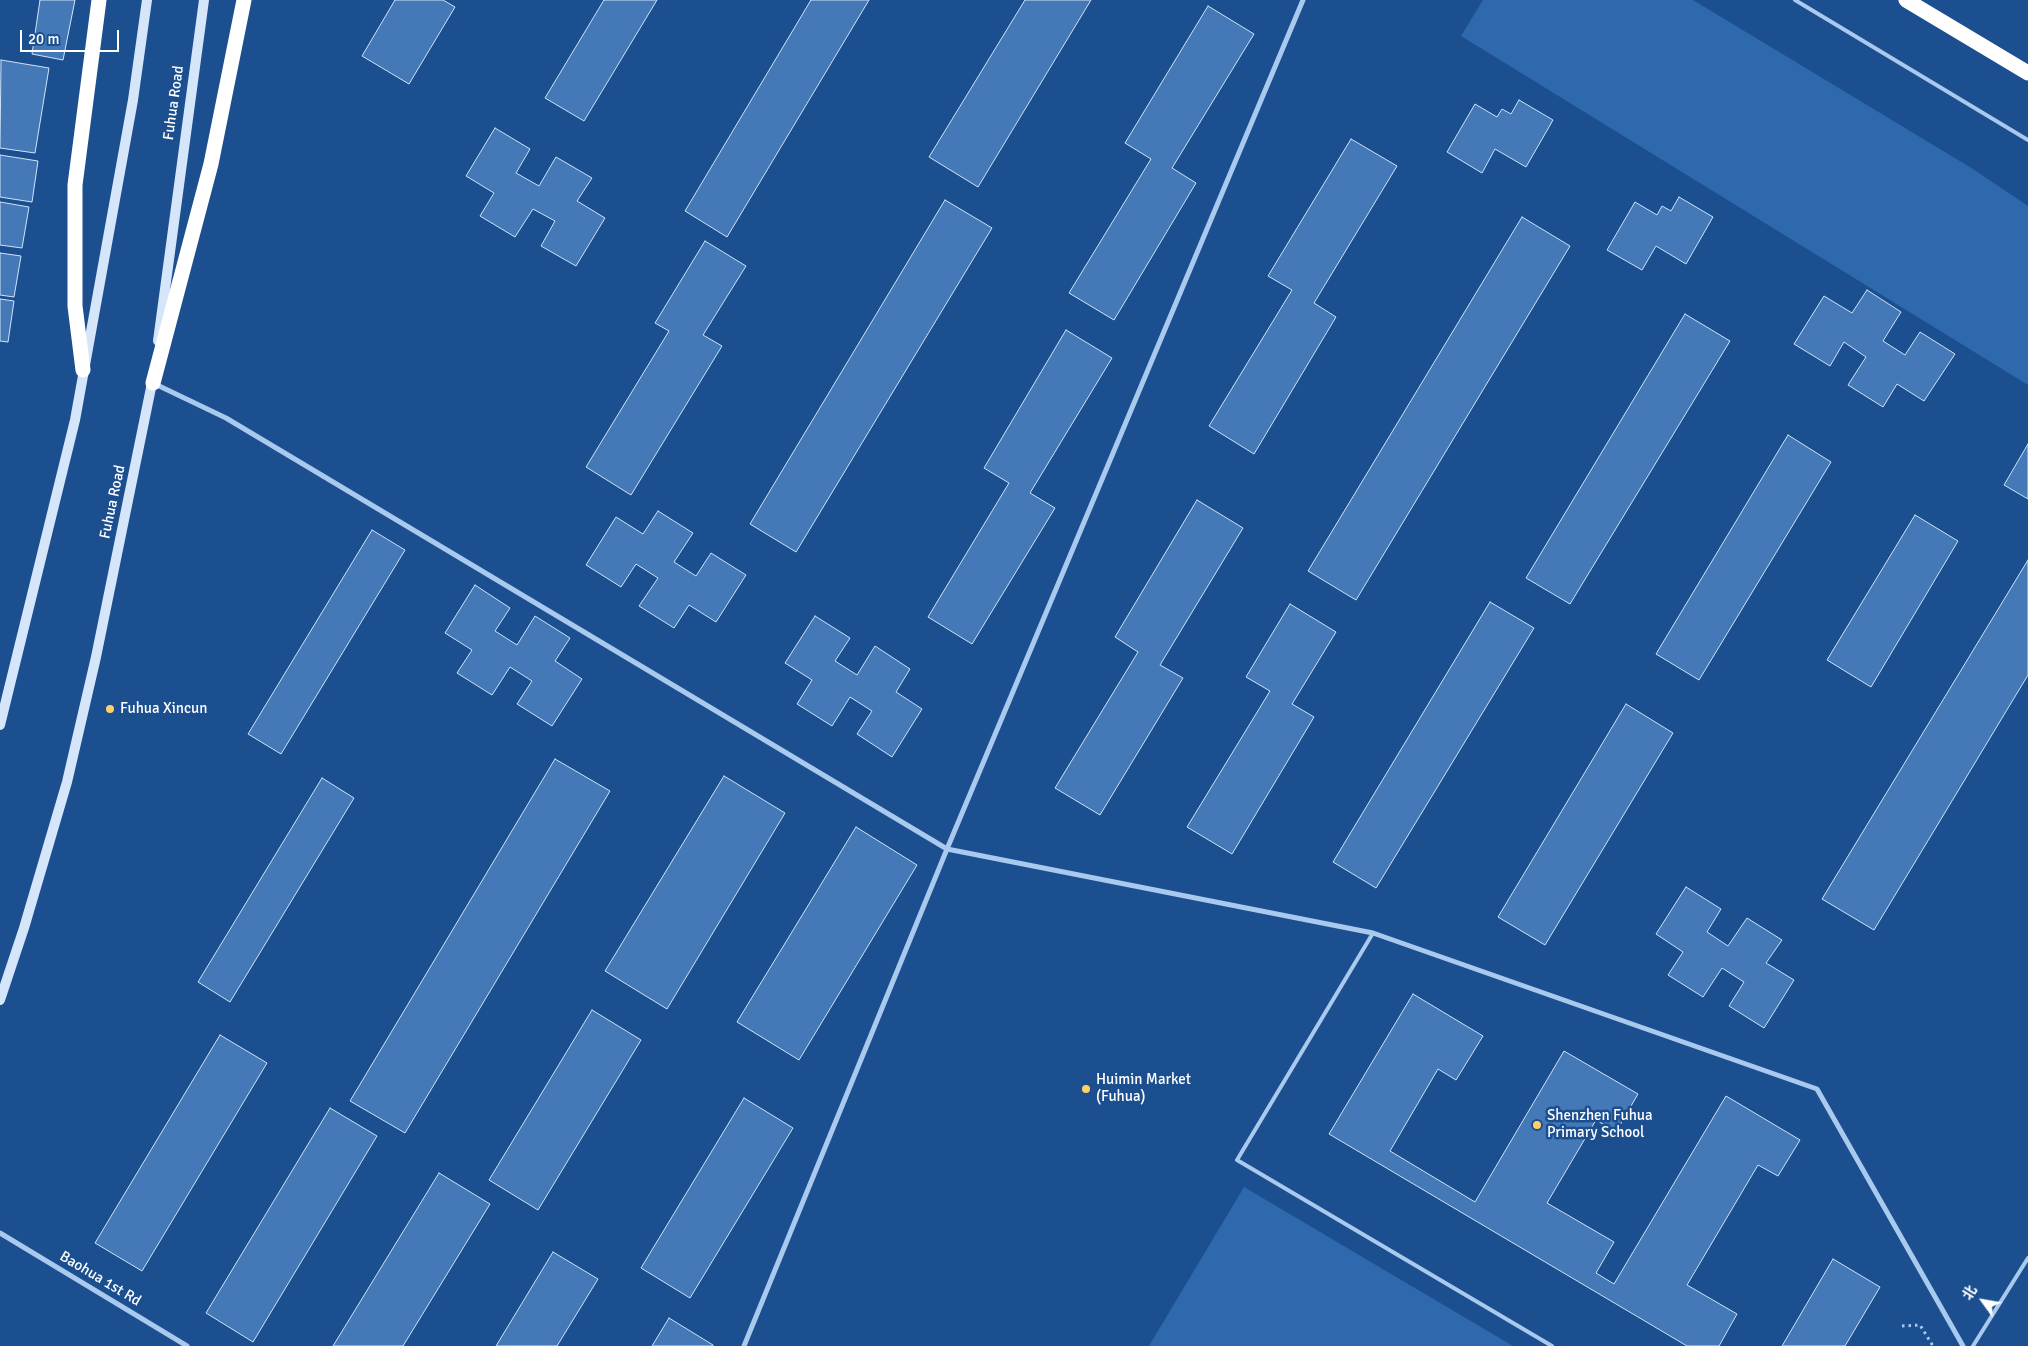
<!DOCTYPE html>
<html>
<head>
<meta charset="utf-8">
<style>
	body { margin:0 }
	#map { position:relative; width:2028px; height:1346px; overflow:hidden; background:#1b4f8f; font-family:Signika,"Noto Sans SC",sans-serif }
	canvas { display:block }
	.north { position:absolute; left:1958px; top:1276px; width:50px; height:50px; -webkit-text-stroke:4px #1b4f8f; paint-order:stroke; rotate:302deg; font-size:14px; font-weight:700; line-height:20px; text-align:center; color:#fff }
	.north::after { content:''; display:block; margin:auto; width:18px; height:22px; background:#fff; clip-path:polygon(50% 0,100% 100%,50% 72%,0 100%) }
	.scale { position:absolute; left:20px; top:30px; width:99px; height:22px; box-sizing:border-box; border:2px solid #fff; border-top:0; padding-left:6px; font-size:15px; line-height:18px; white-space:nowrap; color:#fff; -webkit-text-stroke:4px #1b4f8f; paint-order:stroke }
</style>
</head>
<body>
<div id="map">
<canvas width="2028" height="1346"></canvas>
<div class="north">北</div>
<div class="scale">20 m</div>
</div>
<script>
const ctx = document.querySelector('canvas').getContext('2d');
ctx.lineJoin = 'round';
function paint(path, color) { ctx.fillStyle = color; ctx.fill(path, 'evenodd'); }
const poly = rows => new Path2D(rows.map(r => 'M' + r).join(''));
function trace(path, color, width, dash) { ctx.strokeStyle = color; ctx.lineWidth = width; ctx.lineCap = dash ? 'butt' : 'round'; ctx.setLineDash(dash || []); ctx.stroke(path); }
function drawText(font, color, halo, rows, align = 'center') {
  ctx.font = font + ' Signika,sans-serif'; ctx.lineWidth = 5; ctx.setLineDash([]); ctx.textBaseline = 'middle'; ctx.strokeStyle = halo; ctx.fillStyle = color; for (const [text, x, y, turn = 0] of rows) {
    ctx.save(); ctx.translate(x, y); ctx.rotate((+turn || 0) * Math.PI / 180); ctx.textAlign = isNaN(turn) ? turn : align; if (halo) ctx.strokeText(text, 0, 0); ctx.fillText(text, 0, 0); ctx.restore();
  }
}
paint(poly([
	[1483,0,1693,0,1973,169,2028,206,2028,385,1461,36],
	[1244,1187,1513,1346,1149,1346]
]), '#2e69ad');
const building = poly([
	[40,0,75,0,63,60,32,54,40,0],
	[395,0,443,0,455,7,409,84,362,56,395,0],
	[604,0,657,0,584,121,545,98,604,0],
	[811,0,869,0,727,237,685,211,811,0],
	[1025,0,1091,0,978,187,929,157,1025,0],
	[1208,6,1254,34,1172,168,1196,183,1114,320,1069,293,1151,159,1125,143,1208,6],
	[1,60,49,68,35,153,0,148,1,60],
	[1519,100,1553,120,1526,167,1495,149,1482,173,1447,152,1475,104,1497,117,1502,109,1511,114,1519,100],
	[495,128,530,149,516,173,539,186,556,157,592,178,577,201,605,218,576,266,541,246,555,221,533,209,515,237,480,216,494,193,466,176,495,128],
	[1351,139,1397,166,1314,303,1336,317,1254,454,1209,426,1292,290,1268,276,1351,139],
	[0,155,38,161,32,202,0,197,0,155],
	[1679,197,1713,217,1686,264,1656,246,1642,270,1607,250,1635,202,1657,215,1662,206,1671,211,1679,197],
	[945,200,992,228,796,552,750,524,945,200],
	[0,202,29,207,22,248,0,245,0,202],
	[1522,217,1570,246,1356,600,1308,571,1522,217],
	[705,241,746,266,703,335,722,346,631,495,586,467,669,331,655,323,705,241],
	[0,253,21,256,14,297,0,295,0,253],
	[1867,290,1901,312,1883,341,1905,355,1920,332,1955,354,1924,401,1897,384,1883,407,1848,385,1866,357,1844,342,1830,366,1794,344,1824,296,1852,313,1867,290],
	[0,299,14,301,8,342,0,341,0,299],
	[1685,314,1730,341,1570,604,1526,578,1685,314],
	[1066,330,1112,358,1030,493,1055,508,972,644,928,617,1009,483,984,468,1066,330],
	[1788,435,1831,462,1699,680,1656,654,1788,435],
	[2028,444,2028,499,2004,485,2028,444],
	[1197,500,1243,528,1160,665,1183,678,1100,815,1055,788,1138,652,1115,637,1197,500],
	[658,511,693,533,674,562,696,576,711,553,746,575,716,622,689,605,674,628,639,606,658,578,636,564,621,587,586,565,616,517,643,534,658,511],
	[1915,515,1958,541,1871,687,1827,660,1915,515],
	[372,530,405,550,281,754,248,734,372,530],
	[2028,560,2028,675,1874,930,1822,899,2028,560],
	[475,585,510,608,495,631,517,645,535,616,570,638,555,661,582,679,552,726,517,704,532,681,510,667,492,695,457,673,472,650,445,633,475,585],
	[1490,602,1534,628,1376,888,1333,862,1490,602],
	[1290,604,1336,632,1292,704,1314,717,1232,854,1187,827,1270,691,1246,677,1290,604],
	[815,616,850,638,835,661,857,675,875,646,910,669,896,692,922,709,892,757,857,734,872,711,850,697,832,726,797,704,812,680,785,663,815,616],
	[1626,704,1673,733,1545,945,1498,917,1626,704],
	[555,759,610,791,405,1133,350,1101,555,759],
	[724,776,785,813,667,1009,605,971,724,776],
	[322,778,354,798,230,1002,198,982,322,778],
	[856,827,917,865,799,1060,737,1022,856,827],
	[1686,887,1721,909,1707,932,1728,946,1747,918,1782,940,1766,963,1794,980,1764,1028,1729,1006,1744,982,1722,968,1703,997,1668,975,1683,952,1656,934,1686,887],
	[1413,994,1483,1036,1456,1080,1438,1069,1390,1151,1475,1202,1564,1051,1638,1094,1616,1132,1596,1120,1547,1203,1614,1242,1596,1273,1614,1284,1726,1096,1800,1140,1778,1176,1758,1165,1687,1285,1737,1314,1719,1346,1687,1346,1329,1134,1413,994],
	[592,1010,641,1040,538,1210,489,1180,592,1010],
	[220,1035,267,1063,142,1271,95,1243,220,1035],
	[744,1098,793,1128,690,1298,641,1268,744,1098],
	[330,1108,377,1136,253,1342,206,1313,330,1108],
	[439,1173,490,1204,403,1346,333,1346,439,1173],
	[553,1252,598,1279,557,1346,496,1346,553,1252],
	[1833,1259,1880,1287,1845,1346,1782,1346,1833,1259],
	[669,1318,713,1345,713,1346,652,1346,669,1318]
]);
paint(building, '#4478b7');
trace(building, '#cfe3fa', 1);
trace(poly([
	[1902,1326,1920,1325,1933,1346]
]), '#a9c9ee', 3, [2.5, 4]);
trace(poly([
	[1795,0,2028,140],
	[1373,933,1237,1160,1552,1346],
	[1973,1346,2028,1258]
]), '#a9c9ee', 4);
trace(poly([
	[155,384,226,418,947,849,1373,933,1817,1089,1963,1346],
	[0,1233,187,1346],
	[744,1346,947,849,1303,0]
]), '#a9c9ee', 5);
trace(poly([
	[158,341,204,0],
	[0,725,75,420,133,100,147,0],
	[0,1000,24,928,67,782,96,657,153,378]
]), '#d6e6fa', 10);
trace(poly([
	[1906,0,2028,73],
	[83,370,75,306,75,185,99,0],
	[153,383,211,164,244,0]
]), '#fff', 15);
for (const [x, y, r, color] of [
	[110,709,5,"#ffd166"],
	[1086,1089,5,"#ffd166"],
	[1537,1125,5,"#ffd166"]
]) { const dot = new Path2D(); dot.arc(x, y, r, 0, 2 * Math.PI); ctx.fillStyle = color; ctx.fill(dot); trace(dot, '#1b4f8f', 2); }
drawText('15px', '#fff', '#1b4f8f', [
	["Fuhua Road",174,103,-82],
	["Fuhua Road",113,502,-78],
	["Baohua 1st Rd",100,1279,31]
]);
drawText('15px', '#fff', '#1b4f8f', [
	["Fuhua Xincun",120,709],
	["Huimin Market",1096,1080],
	["(Fuhua)",1096,1097],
	["Shenzhen Fuhua",1547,1116],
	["Primary School",1547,1133]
], 'left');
</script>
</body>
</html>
